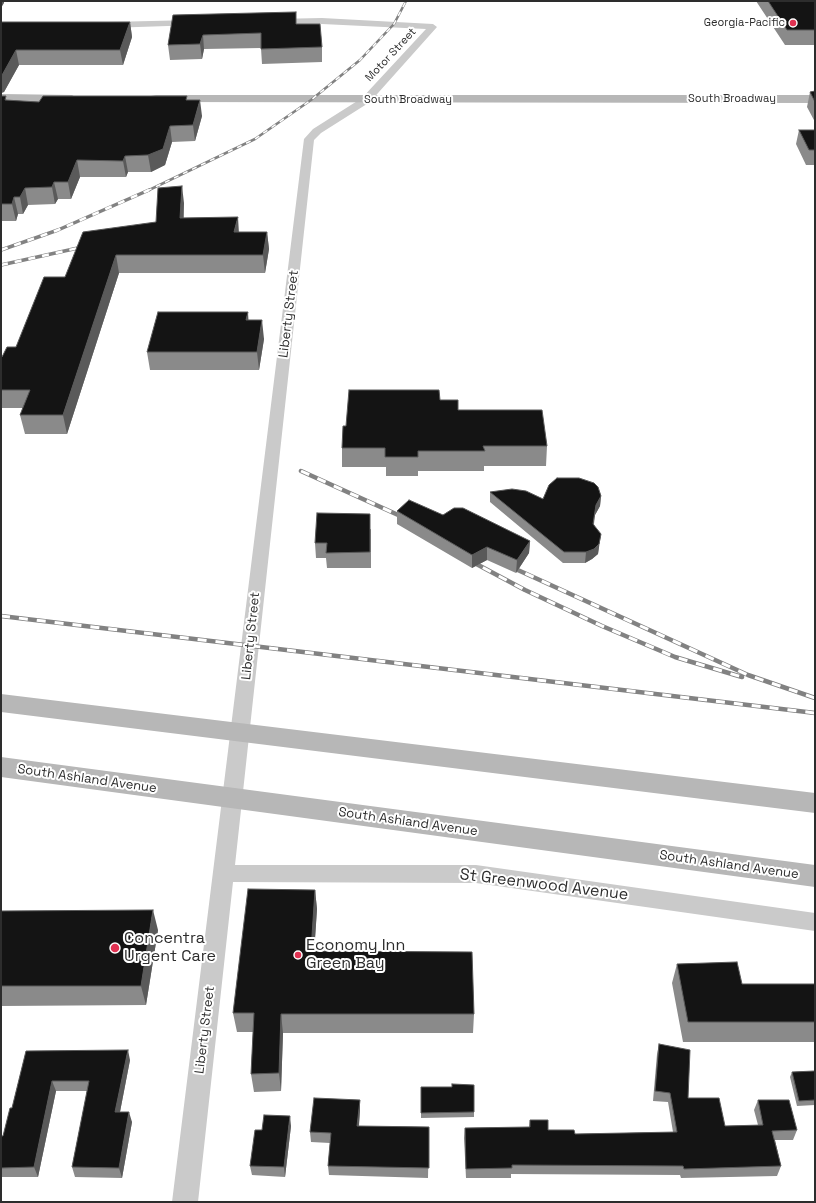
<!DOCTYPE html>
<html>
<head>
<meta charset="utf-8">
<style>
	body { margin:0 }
	#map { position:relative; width:816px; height:1203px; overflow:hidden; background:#fff; font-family:"Space Grotesk",sans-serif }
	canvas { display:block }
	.frame { position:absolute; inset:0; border:2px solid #2d2d2d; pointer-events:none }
</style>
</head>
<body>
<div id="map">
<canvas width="816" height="1203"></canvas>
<div class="frame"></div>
</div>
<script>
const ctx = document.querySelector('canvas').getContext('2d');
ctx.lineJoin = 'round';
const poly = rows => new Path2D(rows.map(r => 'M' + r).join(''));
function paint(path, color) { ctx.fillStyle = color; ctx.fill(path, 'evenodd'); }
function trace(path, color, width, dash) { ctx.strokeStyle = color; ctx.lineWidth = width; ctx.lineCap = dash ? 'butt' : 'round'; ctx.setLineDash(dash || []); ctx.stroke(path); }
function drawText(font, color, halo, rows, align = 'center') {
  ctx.font = font + ' "Space Grotesk",sans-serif'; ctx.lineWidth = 4; ctx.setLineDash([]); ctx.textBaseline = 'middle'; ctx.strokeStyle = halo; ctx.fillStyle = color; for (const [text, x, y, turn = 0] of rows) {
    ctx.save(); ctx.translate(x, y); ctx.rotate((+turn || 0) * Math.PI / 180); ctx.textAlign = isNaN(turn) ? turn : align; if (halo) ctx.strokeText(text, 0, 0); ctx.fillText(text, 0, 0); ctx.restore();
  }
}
paint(poly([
	[322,18,433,24,437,27,370,102,321,133,314,140,235,865,476,865,815,913,815,931,476,883,233,882,198,1202,172,1202,304,139,313,129,362,98,426,29,322,24,274,25,270,22,274,19,322,18],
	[195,20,199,23,198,25,108,28,104,25,108,22,195,20]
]), '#cacaca');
paint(poly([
	[1,94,72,95,78,99,72,103,1,102,1,94],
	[156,95,815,95,815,103,151,102,150,99,151,96,156,95],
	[1,694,815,793,815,813,1,712,1,694],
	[1,757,815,865,815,887,1,777,1,757]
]), '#b7b7b7');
const railFar2 = poly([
	[147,191,255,139,311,100,360,60,394,24,406,1]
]);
const railFar1 = poly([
	[1,250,58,230,149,190],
	[1,265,87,246]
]);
const rail = poly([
	[301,471,407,519],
	[467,559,525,590,602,626,675,657,742,677],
	[509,566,748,675,815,698],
	[1,616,815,713]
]);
trace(railFar2, '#828282', 2.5);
trace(railFar1, '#828282', 3.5);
trace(rail, '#828282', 4.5);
trace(railFar2, '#fff', 1.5, [5]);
trace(railFar1, '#fff', 2.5, [7]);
trace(rail, '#fff', 3, [9]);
paint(poly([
	[756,1,815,1,815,45,785,45],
	[173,15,296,24,322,47,322,62,262,64,261,48,204,49,202,59,170,60,168,45],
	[1,22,130,22,132,37,123,65,19,65,4,92,1,93],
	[815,91,815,122,807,107,810,92],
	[1,96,7,100,39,102,187,100,202,116,195,141,172,142,165,165,151,172,128,172,126,177,80,177,71,199,58,199,55,204,28,205,23,214,18,214,16,221,1,221],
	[799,130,815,130,815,165,806,165,796,144],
	[184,203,184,218,239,232,267,232,269,249,265,273,119,273,67,434,25,434,20,415,23,408,1,408,1,357,2,357,16,347,65,277,156,222],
	[248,320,264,339,259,370,150,370,147,352],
	[440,400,458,410,547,446,546,466,484,466,484,471,418,471,418,476,386,476,386,467,342,467,342,448,346,426],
	[490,492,543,499,601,496,600,506,595,515,594,524,599,545,598,554,592,559,585,563,563,563,490,502],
	[397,511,443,515,530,541,529,553,516,573,487,560,472,568,397,524],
	[371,529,371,568,327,568,326,558,316,558,315,543],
	[315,890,317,909,314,951,474,1014,473,1033,283,1033,281,1091,254,1092,251,1074,253,1032,237,1032,233,1013],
	[1,911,158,930,146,1005,1,1006],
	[677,964,742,984,815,984,815,1042,683,1042,672,983],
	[659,1044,688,1098,725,1126,758,1125,754,1110,758,1100,797,1130,793,1140,775,1140,781,1166,777,1176,681,1178,680,1175,511,1174,511,1178,466,1178,464,1138,465,1128,529,1127,530,1120,548,1130,575,1134,673,1132,668,1102,653,1101,657,1054],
	[26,1051,130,1060,120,1112,132,1122,122,1178,75,1177,72,1167,87,1091,56,1091,38,1177,1,1177,1,1136,3,1136,12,1108],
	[815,1071,815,1105,797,1106,790,1077,792,1072],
	[421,1087,474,1112,474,1117,421,1118],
	[360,1100,360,1110,359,1126,429,1127,428,1178,329,1175,328,1166,330,1143,311,1142,310,1132],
	[291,1126,285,1177,252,1175,250,1166]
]), '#8a8a8a');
paint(poly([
	[1,1,4,1,4,3,1,8],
	[130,22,132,37,123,65,120,50],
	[203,35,204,49,202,59,200,44],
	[16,50,19,65,4,92,1,93,1,77],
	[200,100,202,116,195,141,193,125],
	[170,126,172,142,165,165,151,172,148,155],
	[125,156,128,172,126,177,123,161],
	[77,160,80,177,71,199,68,182],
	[54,182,58,199,55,204,52,187],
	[182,186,184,203,182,235,180,218],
	[25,188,28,205,23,214,20,197],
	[14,197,18,214,16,221,12,204],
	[238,217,239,234,234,232],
	[267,232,269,249,265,273,263,255],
	[116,255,119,273,67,434,63,415],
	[248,312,249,330,246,320],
	[262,320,264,339,259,370,257,352],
	[601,496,600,506,595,515,596,505],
	[601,534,598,554,592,559,585,563,586,552],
	[530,541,529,553,516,573,517,560],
	[487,547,487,560,472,568,472,555],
	[315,890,317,909,313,971,311,951],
	[153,910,158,930,146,1005,141,986],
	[281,1014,283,1033,281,1091,279,1073],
	[128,1050,130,1060,118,1122,115,1112],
	[52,1081,56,1091,38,1177,34,1167],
	[360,1100,360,1110,358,1136,357,1126],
	[129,1112,132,1122,122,1178,119,1168],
	[290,1116,291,1126,285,1177,284,1167]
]), '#5a5a5a');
const building = poly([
	[768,1,815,1,815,30,787,30,768,1],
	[296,12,296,24,320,24,322,47,261,49,261,33,203,35,200,44,168,45,173,15,296,12],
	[1,22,130,22,120,50,16,50,1,77,1,22],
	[815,91,815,102,810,92,815,91],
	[1,96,6,96,5,100,39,102,43,96,187,96,186,100,200,100,193,125,170,126,163,149,148,155,125,156,123,161,77,160,68,182,54,182,52,187,25,188,20,197,14,197,12,204,1,204,1,96],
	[799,130,815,130,815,150,809,150,799,130],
	[182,186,180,218,238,217,234,232,267,232,263,255,116,255,63,415,20,415,30,390,1,390,1,357,2,357,7,347,16,347,44,277,65,277,83,232,156,222,158,188,182,186],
	[158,312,248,312,246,320,262,320,257,352,147,352,158,312],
	[349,390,439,390,440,400,458,400,458,410,542,410,547,446,483,446,485,451,418,451,418,457,385,457,385,448,342,448,343,426,346,426,349,390],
	[557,478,579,478,594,483,598,487,601,496,596,505,593,524,601,534,599,544,594,549,586,552,564,552,490,492,512,489,526,491,543,499,549,485,557,478],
	[409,500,443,515,454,508,463,508,530,541,517,560,487,547,472,555,397,511,409,500],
	[317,513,370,514,370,552,326,553,327,543,315,543,317,513],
	[248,889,315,890,311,951,472,952,474,1014,281,1014,279,1073,251,1074,254,1013,233,1013,248,889],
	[153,910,141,986,1,986,1,911,153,910],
	[737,962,742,984,815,984,815,1022,688,1022,677,964,737,962],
	[659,1044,690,1050,688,1098,719,1098,725,1126,763,1125,758,1100,789,1100,797,1130,772,1131,781,1166,684,1169,683,1166,512,1165,512,1168,466,1169,465,1128,530,1127,530,1120,548,1120,548,1130,574,1130,575,1134,677,1132,670,1093,655,1091,659,1044],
	[128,1050,115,1112,129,1112,119,1168,72,1167,89,1081,52,1081,34,1167,1,1168,1,1136,3,1136,10,1108,12,1108,26,1051,128,1050],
	[815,1071,815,1100,799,1101,792,1072,815,1071],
	[452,1084,474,1085,474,1112,421,1113,421,1087,452,1087,452,1084],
	[314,1098,360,1100,357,1126,429,1127,429,1168,328,1166,331,1133,310,1132,314,1098],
	[264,1115,290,1116,284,1167,250,1166,255,1130,262,1130,264,1115]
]);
paint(building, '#141414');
trace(building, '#5a5a5a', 1);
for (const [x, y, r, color] of [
	[793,23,4,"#e13252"],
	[115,948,5,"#e13252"],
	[298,955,4,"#e13252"]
]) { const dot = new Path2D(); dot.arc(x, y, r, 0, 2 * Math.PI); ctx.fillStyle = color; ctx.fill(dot); trace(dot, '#fff', 1.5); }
drawText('11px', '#2d2d2d', '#fff', [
	["Georgia-Pacific",785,23]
], 'right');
drawText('11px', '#2d2d2d', '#fff', [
	["Motor Street",391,55,-47],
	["South Broadway",732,99],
	["South Broadway",408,100]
]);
drawText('13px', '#2d2d2d', '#fff', [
	["Liberty Street",289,314,-83],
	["Liberty Street",251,636,-84],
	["South Ashland Avenue",87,779,8],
	["South Ashland Avenue",408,822,8],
	["South Ashland Avenue",729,865,8],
	["Liberty Street",205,1030,-83]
]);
drawText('16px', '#2d2d2d', '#fff', [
	["St Greenwood Avenue",544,885,7]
]);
drawText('16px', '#2d2d2d', '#fff', [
	["Concentra",124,939],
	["Urgent Care",124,957],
	["Economy Inn",306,946],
	["Green Bay",306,964]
], 'left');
</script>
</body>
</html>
